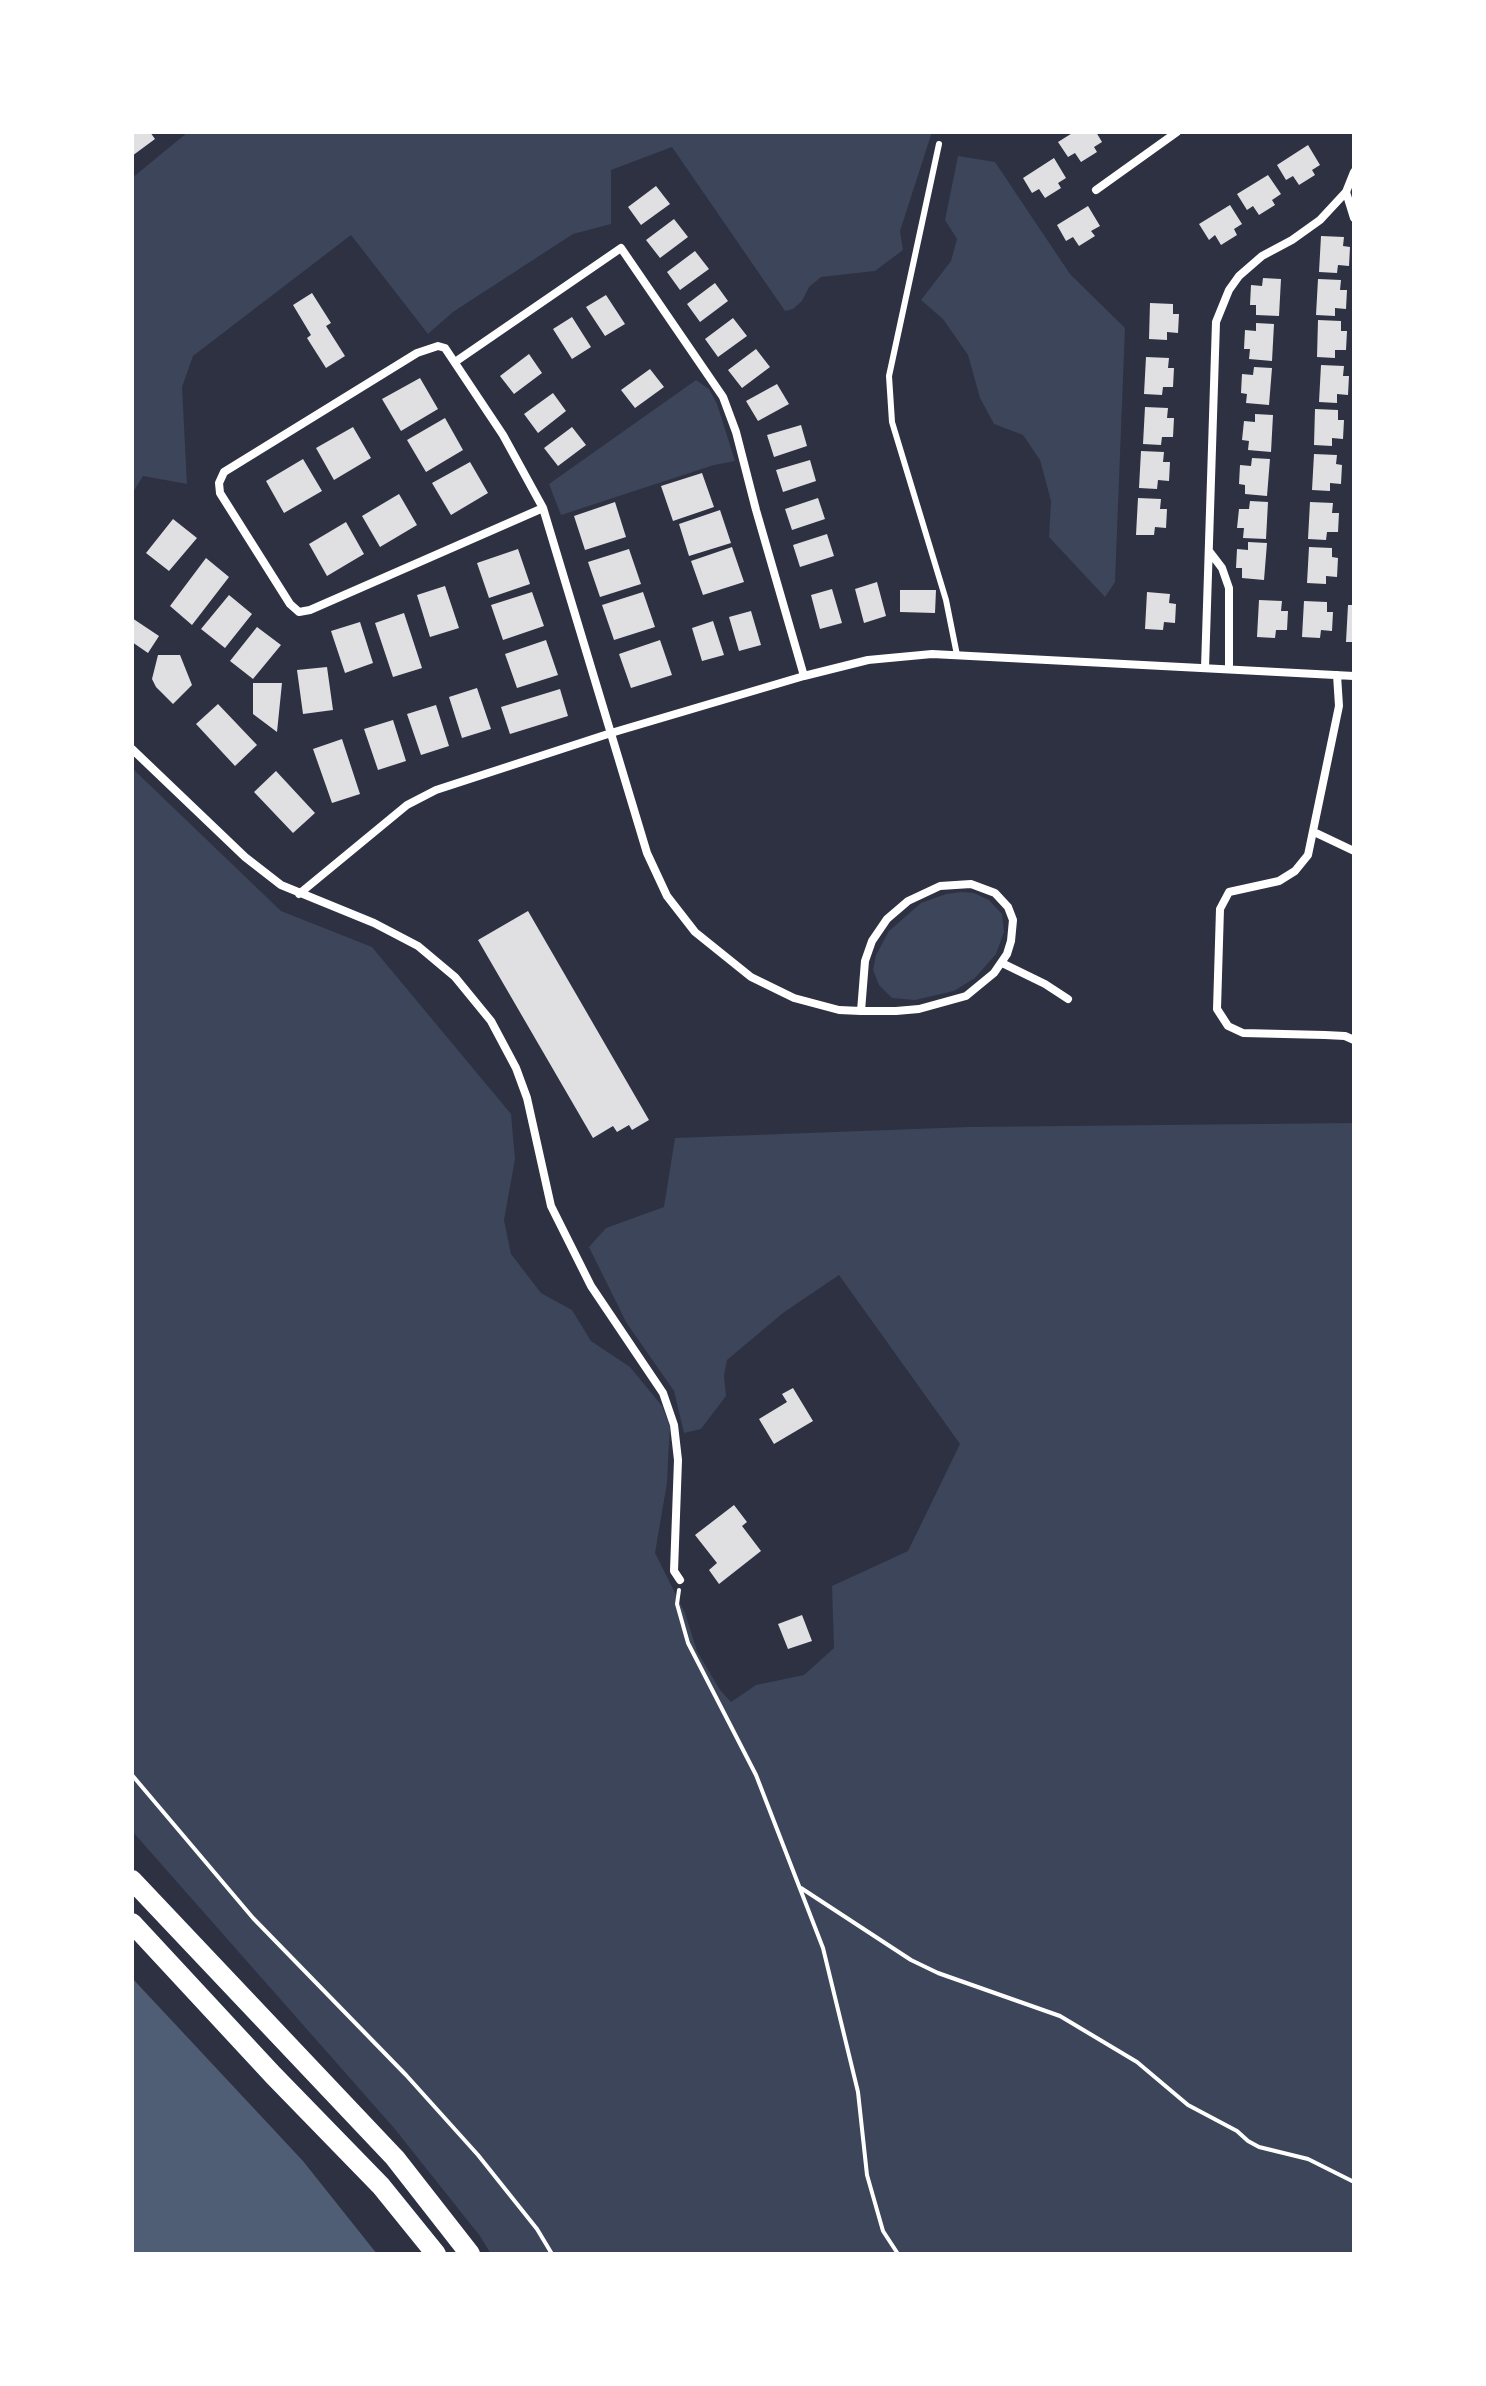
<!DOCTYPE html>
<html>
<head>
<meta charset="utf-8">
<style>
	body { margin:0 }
	#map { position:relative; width:1486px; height:2386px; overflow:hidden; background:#2d3142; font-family:Figtree,sans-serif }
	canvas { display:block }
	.frame { position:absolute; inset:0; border:134px solid #fff; pointer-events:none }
</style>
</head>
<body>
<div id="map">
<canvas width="1486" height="2386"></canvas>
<div class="frame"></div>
</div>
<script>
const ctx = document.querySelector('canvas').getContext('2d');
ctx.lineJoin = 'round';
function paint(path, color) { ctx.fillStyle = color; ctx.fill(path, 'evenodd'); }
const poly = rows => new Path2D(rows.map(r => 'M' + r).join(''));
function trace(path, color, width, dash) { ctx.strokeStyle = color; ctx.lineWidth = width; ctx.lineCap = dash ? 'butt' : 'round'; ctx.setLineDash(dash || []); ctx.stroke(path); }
paint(poly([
	[188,132,932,132,900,231,903,250,875,271,821,277,809,287,802,301,793,309,785,311,672,147,611,170,611,224,573,234,453,312,428,334,351,235,193,356,182,387,187,484,143,476,132,494,132,178],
	[958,156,995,162,1070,274,1125,328,1115,582,1105,597,1049,537,1051,501,1040,460,1023,435,994,424,980,398,968,355,943,319,921,300,951,261,957,239,945,220],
	[696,380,709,389,717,404,735,461,714,465,561,515,549,484],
	[132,768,281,911,372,947,511,1114,515,1159,504,1220,511,1254,541,1293,572,1310,591,1341,630,1367,662,1406,670,1427,668,1460,667,1483,655,1553,685,1613,697,1651,720,1690,731,1702,756,1685,804,1675,834,1648,832,1586,908,1551,960,1444,839,1275,783,1313,727,1360,724,1376,726,1396,701,1429,684,1433,674,1391,626,1322,589,1247,606,1228,664,1207,675,1138,968,1127,1354,1123,1354,2254,491,2254,480,2236,394,2128,132,1831],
	[961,892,974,893,989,900,1002,914,1004,932,996,954,975,978,954,991,915,1000,892,998,879,985,873,970,876,955,889,931,921,903,946,894]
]), '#3c4559');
paint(poly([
	[132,1978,303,2161,377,2254,132,2254]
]), '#4f5d75');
paint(poly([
	[132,132,150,132,155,139,132,156],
	[1074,132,1096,132,1102,142,1094,147,1097,152,1081,162,1075,153,1068,157,1058,142],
	[1308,145,1320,165,1312,170,1315,175,1299,185,1293,176,1286,180,1277,165],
	[1054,158,1066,178,1058,183,1061,188,1045,198,1039,189,1032,193,1023,178],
	[1268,175,1281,194,1272,200,1275,205,1259,215,1253,206,1247,210,1237,194],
	[656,186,670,204,641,225,628,207],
	[1230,205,1242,224,1234,229,1237,235,1221,245,1215,235,1209,240,1199,224],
	[1088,206,1100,226,1091,231,1095,236,1079,246,1073,237,1066,241,1057,225],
	[674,219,688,237,660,258,646,240],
	[1321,236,1344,237,1343,246,1350,247,1349,266,1338,265,1337,273,1319,272],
	[695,251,709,269,680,290,667,272],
	[1263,278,1281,279,1279,316,1256,315,1256,305,1250,305,1251,285,1262,286],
	[1318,279,1341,280,1340,290,1347,290,1346,309,1335,308,1335,316,1316,315],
	[715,283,728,301,700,322,687,304],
	[312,293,331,323,326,326,345,356,326,368,307,338,311,335,293,305],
	[606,295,625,324,605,336,586,307],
	[1150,303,1173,304,1173,314,1179,314,1178,333,1167,332,1167,340,1149,339],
	[572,317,591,347,572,359,553,329],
	[733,318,747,336,718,357,705,339],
	[1318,320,1341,321,1341,331,1347,331,1346,350,1335,350,1335,358,1317,357],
	[1256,323,1274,324,1272,361,1249,359,1250,349,1244,349,1245,330,1256,331],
	[756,349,770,367,742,388,728,370],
	[529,354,542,373,514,394,500,376],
	[1146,357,1169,358,1168,368,1174,368,1173,387,1163,387,1162,395,1144,394],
	[1321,365,1344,366,1343,376,1349,376,1348,395,1337,394,1337,403,1319,402],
	[1254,367,1272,368,1269,405,1246,403,1247,394,1241,393,1242,374,1253,375],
	[650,369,664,387,635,408,621,390],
	[420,378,438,409,401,431,382,399],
	[777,384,789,404,758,421,746,401],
	[553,393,566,411,538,433,524,414],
	[1145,407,1168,408,1167,418,1174,418,1173,437,1162,437,1161,445,1143,444],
	[1315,409,1338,410,1338,420,1344,420,1343,439,1332,438,1332,446,1314,445],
	[1255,414,1273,415,1271,452,1248,450,1249,441,1242,440,1244,421,1255,422],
	[445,418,463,450,426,472,407,440],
	[801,425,807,446,774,457,767,435],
	[353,427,371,458,334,480,316,448],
	[572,427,586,445,558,466,544,448],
	[1141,451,1164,452,1163,462,1170,462,1169,481,1158,480,1157,489,1139,488],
	[1314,454,1337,455,1336,464,1342,465,1341,484,1330,483,1330,491,1312,490],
	[1252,458,1270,459,1267,496,1245,494,1245,485,1239,484,1240,465,1251,466],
	[303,459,322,491,284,513,266,481],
	[810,460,816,481,783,492,776,470],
	[470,462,488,493,451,515,432,483],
	[702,473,714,507,673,521,661,486],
	[399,494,417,525,380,547,362,516],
	[818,498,825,519,792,530,785,509],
	[1138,498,1161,499,1160,509,1167,509,1166,528,1155,527,1154,535,1136,535],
	[1250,501,1268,502,1266,539,1243,538,1244,528,1237,528,1239,509,1249,509],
	[615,502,626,537,585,550,574,516],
	[1310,502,1333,503,1332,513,1339,513,1338,532,1327,532,1326,540,1308,539],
	[720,510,731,543,689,556,679,524],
	[173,519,197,538,169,571,146,553],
	[346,522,364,554,327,576,309,544],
	[827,534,834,556,800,567,793,545],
	[1248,542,1267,543,1264,580,1242,578,1242,568,1236,568,1237,549,1248,550],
	[732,547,744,582,703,595,691,561],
	[1309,547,1332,548,1332,557,1338,558,1337,577,1326,576,1326,584,1307,583],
	[518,549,530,584,489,598,477,563],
	[629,549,641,584,600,597,588,562],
	[206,558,229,577,192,625,170,606],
	[877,582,886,616,864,623,855,589],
	[445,586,459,628,430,637,417,595],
	[832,589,842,623,820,629,811,595],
	[900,590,936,590,935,613,900,612],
	[532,592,544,626,503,640,491,605],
	[643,592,655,627,614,640,602,605],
	[1147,592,1170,594,1169,603,1176,604,1175,623,1164,622,1163,630,1145,629],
	[229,595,252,614,225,648,201,629],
	[1259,600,1282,601,1281,611,1288,611,1287,630,1276,630,1275,638,1257,637],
	[1304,601,1327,602,1327,612,1333,612,1332,631,1321,630,1320,638,1302,637],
	[1348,605,1354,605,1354,642,1346,642],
	[751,611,761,645,739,651,729,617],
	[404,613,422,668,393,677,375,623],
	[132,618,159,636,148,653,132,642],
	[713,621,724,655,702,661,692,628],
	[360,622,373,663,345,673,331,631],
	[257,627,281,645,253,679,230,661],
	[546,640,558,675,517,688,505,654],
	[660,640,672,675,631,688,619,654],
	[158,655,180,655,192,685,173,704,156,687,152,679],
	[327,667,333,710,303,714,297,670],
	[253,683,282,683,277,732,253,714],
	[477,688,491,729,462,738,449,697],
	[560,689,568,716,510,734,501,707],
	[218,704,257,745,235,766,196,724],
	[436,705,449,746,421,755,407,714],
	[393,720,406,761,378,770,364,729],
	[342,739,360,794,332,803,313,749],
	[276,771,315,813,293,833,254,792],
	[528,911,649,1120,632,1130,629,1125,617,1132,613,1126,593,1138,478,940],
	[793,1388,813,1421,774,1444,759,1419,787,1402,782,1394],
	[734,1505,747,1522,742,1526,761,1551,719,1584,709,1570,717,1563,695,1535],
	[802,1615,812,1641,788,1649,778,1624]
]), '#e0e0e3');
trace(poly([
	[679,1590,677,1604,688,1643,756,1775,823,1948,858,2092,867,2175,883,2231,898,2254],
	[132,1775,253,1918,406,2075,478,2155,537,2229,552,2254],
	[801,1888,911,1960,938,1973,1060,2016,1137,2062,1188,2105,1237,2131,1248,2141,1259,2147,1308,2159,1354,2182]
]), '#fff', 4);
trace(poly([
	[939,144,889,376,892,422,946,600,957,655]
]), '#fff', 6);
trace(poly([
	[1096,190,1177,132],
	[1346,192,1354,218],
	[455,362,621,248,723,397,736,432,756,510,804,676],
	[543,508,310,610,299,612,290,604,220,493,219,483,224,472,417,353,438,346,445,348,503,435,543,508,647,853,667,896,695,932,751,977,794,998,839,1010,861,1011,896,1011,919,1009,966,996,994,973,1007,954,1011,941,1013,920,1008,907,995,893,971,884,940,886,908,901,887,919,872,941,865,961,861,1011],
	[1209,551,1222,568,1229,588,1229,669],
	[1205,668,1216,322,1229,290,1239,276,1262,256,1292,240,1320,220,1346,192,1354,172],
	[1337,675,1339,706,1308,855,1295,871,1279,881,1229,892,1220,909,1217,1009,1228,1026,1243,1033,1325,1035,1345,1036,1354,1040],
	[132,749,245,857,281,885,374,923,418,946,455,977,491,1021,516,1068,527,1098,551,1206,591,1286,663,1393,674,1425,678,1460,674,1571,680,1580],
	[1314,832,1354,851],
	[299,894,407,805,436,790,611,733,804,676,868,660,932,654,1354,676],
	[1002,963,1045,984,1068,999]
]), '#fff', 8);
trace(poly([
	[132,1880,395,2158,470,2254],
	[132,1923,273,2075,381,2186,436,2254]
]), '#fff', 20);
</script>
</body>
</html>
